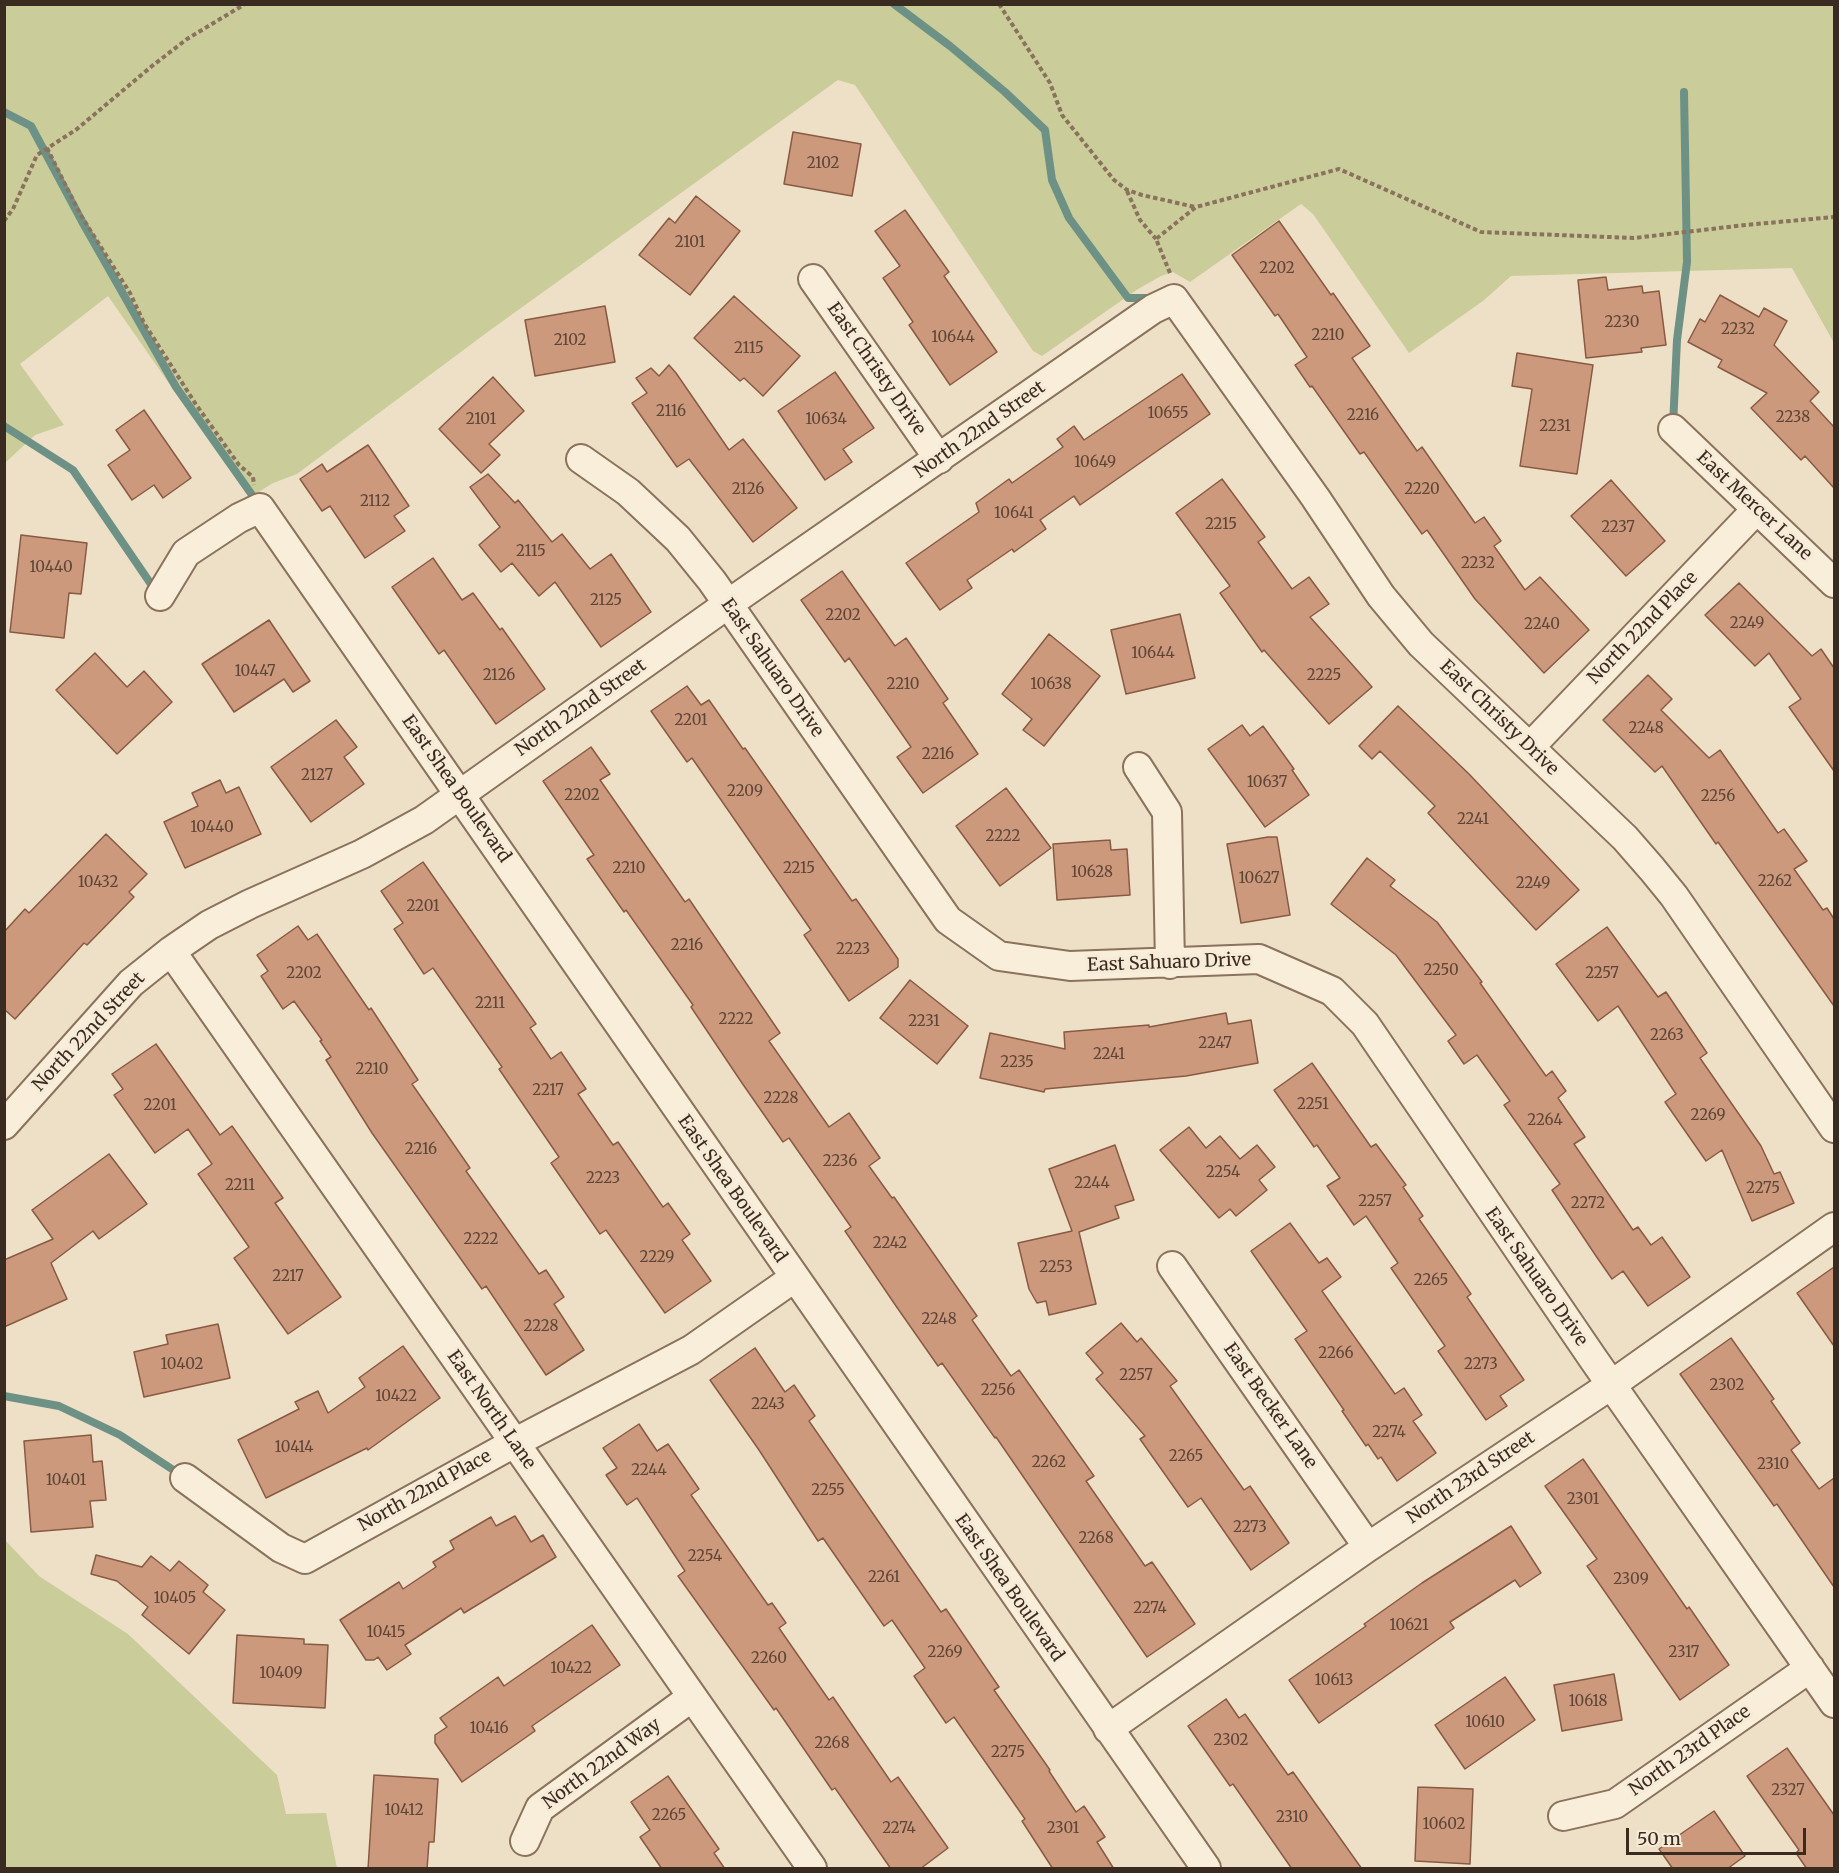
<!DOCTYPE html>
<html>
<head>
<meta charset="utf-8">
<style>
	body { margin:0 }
	#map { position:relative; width:1839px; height:1873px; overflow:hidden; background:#eee0c7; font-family:Merriweather,serif }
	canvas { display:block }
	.frame { position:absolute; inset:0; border:6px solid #3a2b20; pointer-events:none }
	.scale { position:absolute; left:1626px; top:1828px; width:180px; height:27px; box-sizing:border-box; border:3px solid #3a2b20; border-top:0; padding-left:8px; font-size:18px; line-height:21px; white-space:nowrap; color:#3a2b20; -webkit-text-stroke:4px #f6ebd6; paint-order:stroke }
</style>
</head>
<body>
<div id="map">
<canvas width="1839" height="1873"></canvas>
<div class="frame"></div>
<div class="scale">50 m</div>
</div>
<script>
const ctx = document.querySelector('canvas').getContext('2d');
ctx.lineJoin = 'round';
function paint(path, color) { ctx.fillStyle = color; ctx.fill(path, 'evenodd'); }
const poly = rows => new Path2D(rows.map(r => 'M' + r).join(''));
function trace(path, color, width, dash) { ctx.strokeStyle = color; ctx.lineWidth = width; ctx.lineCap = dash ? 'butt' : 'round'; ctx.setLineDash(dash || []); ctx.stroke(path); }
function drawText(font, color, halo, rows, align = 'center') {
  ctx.font = font + ' Merriweather,serif'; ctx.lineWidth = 6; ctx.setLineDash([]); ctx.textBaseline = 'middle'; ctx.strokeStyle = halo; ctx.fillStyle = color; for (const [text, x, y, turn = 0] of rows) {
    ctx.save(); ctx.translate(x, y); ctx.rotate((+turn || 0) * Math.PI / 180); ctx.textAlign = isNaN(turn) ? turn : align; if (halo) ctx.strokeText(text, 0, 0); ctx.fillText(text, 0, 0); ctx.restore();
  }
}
paint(poly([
	[5,4,1834,5,1834,343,1792,268,1511,276,1483,301,1409,353,1313,214,1301,204,1190,282,1173,272,1161,276,1138,289,1042,356,1033,351,855,85,838,80,489,331,297,474,273,483,254,495,226,465,108,296,20,364,64,425,35,435,5,463],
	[4,1539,39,1576,128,1634,277,1775,286,1814,326,1813,337,1868,5,1868]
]), '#cacc9a');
trace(poly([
	[894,4,950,46,1005,92,1045,130,1052,180,1069,218,1128,298,1152,298],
	[4,112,31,126,84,225,176,387,257,502],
	[4,426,73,470,155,590],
	[1673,426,1677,340,1687,262,1684,92],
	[4,1396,59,1406,120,1435,181,1475]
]), '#6e9186', 8);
const building = poly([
	[793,132,861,144,852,196,784,184,793,132],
	[696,196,740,231,690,295,639,255,669,218,675,223,696,196],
	[905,210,949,272,944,276,997,352,950,385,909,325,913,322,883,278,900,266,875,231,905,210],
	[1279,221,1331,295,1333,293,1370,346,1352,358,1417,451,1422,447,1475,523,1484,517,1501,541,1494,546,1525,590,1540,577,1589,630,1544,673,1475,599,1427,530,1422,534,1364,452,1360,454,1312,386,1310,387,1295,365,1307,357,1278,314,1275,316,1232,255,1279,221],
	[1606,277,1608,290,1642,286,1643,293,1659,291,1666,345,1641,348,1642,352,1586,358,1578,280,1606,277],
	[1720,295,1759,317,1764,308,1787,321,1774,345,1819,392,1810,401,1834,427,1834,488,1805,456,1801,460,1751,408,1767,393,1718,367,1722,360,1688,342,1700,319,1705,322,1720,295],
	[734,296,800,356,763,396,744,378,740,381,694,338,734,296],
	[605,306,615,362,535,376,525,320,605,306],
	[1517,353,1593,365,1577,474,1520,466,1532,389,1512,386,1517,353],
	[669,365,676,373,729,450,743,439,797,508,753,542,689,459,677,467,632,403,647,393,636,378,651,368,659,376,669,365],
	[835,372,874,428,843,449,852,462,825,480,778,411,835,372],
	[1182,374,1210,414,1080,505,1074,496,1040,520,1046,529,1014,552,1012,549,967,580,972,588,940,610,906,563,979,512,976,503,1009,479,1012,483,1063,447,1057,439,1074,426,1084,440,1182,374],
	[493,377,524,411,489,444,500,455,481,473,439,429,493,377],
	[144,410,191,478,163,498,154,485,132,500,108,465,130,450,116,430,144,410],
	[368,445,409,506,394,516,405,531,365,558,330,506,322,511,300,479,322,464,327,472,368,445],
	[488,474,515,503,518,500,552,542,562,534,590,569,611,554,651,612,601,647,555,582,539,596,512,563,501,572,479,545,500,527,470,487,488,474],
	[1222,479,1265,537,1258,542,1292,589,1309,577,1329,604,1310,617,1372,687,1329,724,1264,650,1262,652,1220,593,1230,586,1176,513,1222,479],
	[1611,480,1665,541,1626,576,1571,516,1611,480],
	[21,535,87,543,81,594,69,593,64,638,10,632,21,535],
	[433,558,462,600,473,593,500,630,502,628,545,689,496,724,444,650,439,654,392,587,433,558],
	[842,571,895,646,906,638,948,699,943,703,978,754,923,793,897,757,911,747,849,658,845,662,801,600,842,571],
	[1739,583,1812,656,1821,649,1834,668,1834,771,1789,707,1801,699,1769,653,1755,666,1705,615,1739,583],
	[1180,614,1195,678,1126,694,1111,630,1180,614],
	[269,620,310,681,293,692,284,679,234,712,202,664,269,620],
	[1049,634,1100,676,1044,746,1023,730,1032,719,1002,694,1049,634],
	[95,653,127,687,144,671,172,702,117,754,56,690,95,653],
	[1648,675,1672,699,1661,710,1709,758,1720,750,1778,833,1784,829,1807,861,1794,869,1823,910,1827,908,1834,919,1834,1006,1718,842,1716,844,1662,766,1655,772,1603,720,1648,675],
	[687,686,701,705,709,700,743,749,745,748,852,901,856,899,898,959,898,967,849,1001,804,935,811,930,692,758,687,762,651,711,687,686],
	[1398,706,1469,774,1579,890,1536,930,1428,813,1435,806,1380,751,1372,759,1359,746,1398,706],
	[336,720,357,747,344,757,364,784,311,822,271,767,336,720],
	[1242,725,1250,736,1263,726,1294,769,1292,770,1309,795,1265,827,1208,749,1242,725],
	[591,747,610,774,600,780,685,902,689,899,780,1033,769,1041,829,1127,849,1113,880,1158,869,1166,892,1198,894,1197,977,1316,972,1320,1011,1376,1019,1370,1094,1476,1086,1481,1145,1566,1152,1562,1195,1624,1147,1657,996,1437,995,1438,942,1363,938,1366,896,1306,845,1231,851,1227,789,1138,783,1142,742,1083,691,1007,693,1005,626,910,624,912,587,859,594,855,543,781,591,747],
	[220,780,226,793,239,787,261,834,185,868,164,822,198,806,192,793,220,780],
	[1006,788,1051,848,1000,886,956,826,1006,788],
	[106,834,147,874,129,892,134,897,87,945,84,943,15,1019,4,1009,4,932,25,909,29,913,106,834],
	[1268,837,1277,837,1290,915,1241,923,1227,844,1268,837],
	[1110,840,1111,850,1127,849,1130,895,1057,900,1053,844,1110,840],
	[1367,858,1395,880,1390,886,1437,922,1482,982,1480,983,1546,1076,1552,1071,1566,1091,1558,1098,1585,1137,1574,1144,1633,1230,1638,1227,1651,1245,1662,1237,1690,1277,1648,1306,1623,1271,1612,1279,1596,1256,1552,1190,1560,1184,1504,1105,1510,1101,1477,1055,1464,1064,1448,1041,1456,1035,1396,955,1331,904,1367,858],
	[423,862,536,1024,530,1028,551,1059,561,1052,586,1089,578,1094,613,1145,618,1142,663,1207,668,1203,690,1234,682,1240,711,1281,665,1313,606,1230,600,1234,551,1163,559,1157,499,1069,502,1067,433,968,424,974,394,929,403,923,381,891,423,862],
	[298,926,308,940,317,934,369,1010,371,1008,418,1080,412,1084,470,1168,466,1171,539,1274,546,1270,564,1297,554,1304,584,1350,546,1375,486,1286,482,1289,372,1133,326,1060,331,1057,320,1041,322,1040,294,1001,283,1009,261,976,268,971,257,955,298,926],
	[1607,927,1658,997,1666,992,1707,1053,1700,1058,1761,1146,1774,1174,1780,1172,1794,1203,1752,1221,1722,1150,1706,1161,1665,1102,1676,1094,1618,1006,1598,1021,1556,964,1607,927],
	[910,980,968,1026,937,1064,880,1018,910,980],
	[1226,1013,1228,1024,1251,1020,1258,1063,1186,1076,1045,1089,1044,1092,980,1078,990,1033,1065,1049,1064,1032,1149,1025,1149,1027,1226,1013],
	[156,1044,220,1135,232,1126,283,1198,275,1203,341,1297,288,1334,234,1258,249,1247,198,1174,212,1164,188,1129,155,1153,114,1095,123,1089,112,1074,156,1044],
	[1312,1063,1371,1147,1376,1144,1406,1185,1403,1187,1423,1216,1419,1219,1471,1294,1467,1297,1524,1380,1500,1396,1507,1406,1486,1420,1438,1351,1445,1346,1391,1268,1398,1263,1366,1216,1354,1225,1327,1186,1340,1178,1317,1145,1314,1147,1274,1090,1312,1063],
	[1189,1127,1206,1148,1220,1136,1240,1159,1257,1145,1275,1167,1259,1180,1267,1190,1236,1216,1230,1209,1219,1218,1160,1150,1189,1127],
	[1115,1145,1134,1200,1115,1206,1119,1218,1079,1232,1096,1304,1049,1315,1046,1301,1037,1303,1029,1289,1018,1243,1072,1231,1049,1169,1115,1145],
	[109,1154,147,1204,99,1239,93,1231,51,1263,67,1299,4,1327,4,1260,53,1239,32,1210,109,1154],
	[1290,1223,1319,1263,1327,1258,1341,1277,1322,1291,1395,1394,1404,1388,1422,1415,1413,1421,1436,1453,1397,1481,1381,1457,1378,1459,1368,1444,1366,1446,1342,1411,1344,1410,1295,1339,1307,1331,1251,1251,1290,1223],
	[1834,1267,1834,1346,1797,1293,1834,1267],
	[1121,1323,1137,1342,1141,1338,1177,1381,1170,1386,1244,1490,1250,1486,1289,1543,1251,1570,1201,1498,1188,1507,1140,1439,1145,1436,1096,1379,1103,1373,1086,1353,1121,1323],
	[218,1324,230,1378,144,1397,134,1352,168,1344,166,1335,218,1324],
	[1731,1338,1774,1399,1771,1401,1800,1443,1791,1450,1819,1489,1834,1478,1834,1587,1777,1504,1774,1506,1680,1374,1731,1338],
	[403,1346,440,1398,368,1450,367,1448,266,1498,238,1440,299,1409,295,1402,318,1391,328,1413,365,1387,359,1378,403,1346],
	[755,1348,785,1392,794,1385,815,1416,809,1421,941,1612,946,1609,999,1687,994,1690,1050,1770,1049,1771,1076,1812,1084,1806,1105,1837,1097,1842,1114,1869,1053,1869,1022,1821,1025,1819,954,1717,946,1723,914,1676,925,1668,892,1620,884,1626,823,1538,818,1541,759,1450,710,1380,755,1348],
	[639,1424,657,1451,668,1444,699,1489,691,1495,768,1605,772,1603,786,1623,779,1628,829,1700,833,1697,891,1782,898,1777,948,1848,920,1869,891,1869,835,1788,832,1790,776,1708,774,1710,678,1576,685,1571,637,1498,627,1505,606,1475,617,1468,603,1448,639,1424],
	[91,1435,93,1462,102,1461,106,1500,90,1501,93,1527,31,1532,24,1441,91,1435],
	[1583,1459,1687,1609,1689,1607,1729,1665,1680,1700,1587,1566,1597,1559,1545,1486,1583,1459],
	[515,1516,531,1542,543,1535,556,1557,464,1613,461,1608,405,1645,411,1654,387,1670,378,1657,374,1660,366,1660,340,1620,399,1582,403,1589,436,1567,433,1562,454,1549,450,1541,491,1517,496,1526,515,1516],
	[1511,1526,1541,1573,1520,1587,1515,1580,1450,1622,1454,1628,1319,1723,1289,1680,1366,1626,1364,1624,1422,1583,1511,1526],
	[96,1555,142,1567,151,1556,170,1571,179,1561,208,1585,203,1592,225,1610,189,1654,142,1615,148,1607,117,1581,91,1574,96,1555],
	[592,1625,620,1665,532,1726,535,1731,462,1782,435,1743,435,1735,447,1727,440,1718,498,1677,504,1686,592,1625],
	[237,1635,304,1639,304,1644,328,1645,325,1708,233,1703,237,1635],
	[1614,1674,1622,1720,1562,1731,1554,1685,1614,1674],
	[1505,1677,1535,1720,1465,1769,1435,1725,1505,1677],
	[1226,1699,1239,1718,1245,1714,1288,1775,1293,1772,1362,1869,1292,1869,1233,1784,1230,1786,1188,1726,1226,1699],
	[1787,1748,1834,1815,1834,1869,1807,1869,1796,1853,1799,1850,1747,1776,1787,1748],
	[374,1775,438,1779,434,1842,429,1842,427,1869,368,1869,374,1775],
	[668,1776,719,1849,714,1853,725,1869,662,1869,640,1837,650,1830,631,1802,668,1776],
	[1418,1787,1473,1789,1470,1864,1415,1861,1418,1787],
	[1714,1811,1745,1856,1727,1869,1673,1869,1659,1849,1714,1811]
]);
paint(building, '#cc997d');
trace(building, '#895a42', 1.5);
const street = poly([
	[813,279,939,459],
	[1673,429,1834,583],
	[581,459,628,492,678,539,712,581,948,920,999,956,1070,966,1259,959,1332,991,1365,1024,1594,1360,1834,1703],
	[160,596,186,553,239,518,260,508,1206,1868],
	[1530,747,1757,509],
	[1138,767,1167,812,1170,964],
	[171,951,812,1868],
	[4,1125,131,983,171,951,209,925,250,904,362,854,424,820,728,604,1153,309,1174,299,1315,497,1381,596,1421,644,1625,838,1652,869,1674,896,1834,1128],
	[1172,1266,1368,1547],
	[185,1478,281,1548,305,1559,514,1443,691,1350,794,1278],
	[1108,1729,1368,1547,1611,1385,1834,1227],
	[1563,1816,1615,1804,1810,1668],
	[525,1841,540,1808,692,1697]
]);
trace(street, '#8a725c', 32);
trace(poly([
	[999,4,1050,83,1062,115,1114,180,1127,190,1142,195,1195,207],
	[47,148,80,214,130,293,144,323,195,403,239,465,253,477,254,485],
	[1127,191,1140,220,1156,239],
	[4,221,13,209,37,155,77,129,152,66,187,39,245,4],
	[1170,273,1156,239,1196,207,1339,169,1481,232,1634,238,1745,225,1834,217]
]), '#8a725c', 4, [4.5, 3]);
trace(street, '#f9eeda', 28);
drawText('15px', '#5e4637', null, [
	["2102",823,164],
	["2101",690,243],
	["2202",1277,269],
	["2230",1622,323],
	["2232",1738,330],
	["2210",1328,336],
	["10644",953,338],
	["2102",570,341],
	["2115",749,349],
	["2116",671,412],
	["10655",1168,414],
	["2216",1363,416],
	["2238",1793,418],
	["2101",481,420],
	["10634",826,420],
	["2231",1555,427],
	["10649",1095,463],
	["2126",748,490],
	["2220",1422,490],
	["2112",375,502],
	["10641",1014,514],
	["2215",1221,525],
	["2237",1618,528],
	["2115",531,552],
	["2232",1478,564],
	["10440",51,568],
	["2125",606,601],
	["2202",843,616],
	["2249",1747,624],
	["2240",1542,625],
	["10644",1153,654],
	["10447",255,672],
	["2126",499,676],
	["2225",1324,676],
	["2210",903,685],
	["10638",1051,685],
	["2201",691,721],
	["2248",1646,729],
	["2216",938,755],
	["2127",317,776],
	["10637",1267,783],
	["2209",745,792],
	["2202",582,796],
	["2256",1718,797],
	["2241",1473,820],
	["10440",212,828],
	["2222",1003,837],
	["2210",629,869],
	["2215",799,869],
	["10628",1092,873],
	["10627",1259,879],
	["2262",1775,882],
	["10432",98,883],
	["2249",1533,884],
	["2201",423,907],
	["2216",687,946],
	["2223",853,950],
	["2250",1441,971],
	["2202",304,974],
	["2257",1602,974],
	["2211",490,1004],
	["2222",736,1020],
	["2231",924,1022],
	["2263",1667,1036],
	["2247",1215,1044],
	["2241",1109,1055],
	["2235",1017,1063],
	["2210",372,1070],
	["2217",548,1091],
	["2228",781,1099],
	["2251",1313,1105],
	["2201",160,1106],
	["2269",1708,1116],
	["2264",1545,1121],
	["2216",421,1150],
	["2236",840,1162],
	["2254",1223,1173],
	["2223",603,1179],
	["2244",1092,1184],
	["2211",240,1186],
	["2275",1763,1189],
	["2257",1375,1202],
	["2272",1588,1204],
	["2222",481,1240],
	["2242",890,1244],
	["2229",657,1258],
	["2253",1056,1268],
	["2217",288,1277],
	["2265",1431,1281],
	["2248",939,1320],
	["2228",541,1327],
	["2266",1336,1354],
	["10402",182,1365],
	["2273",1481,1365],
	["2257",1136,1376],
	["2302",1727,1386],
	["2256",998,1391],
	["10422",396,1397],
	["2243",768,1405],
	["2274",1389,1433],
	["10414",294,1448],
	["2265",1186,1457],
	["2262",1049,1463],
	["2310",1773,1465],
	["2244",649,1471],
	["10401",66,1481],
	["2255",828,1491],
	["2301",1583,1500],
	["2273",1250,1528],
	["2268",1096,1539],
	["2254",705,1557],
	["2261",884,1578],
	["2309",1631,1580],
	["10405",175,1599],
	["2274",1150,1609],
	["10621",1409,1626],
	["10415",386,1633],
	["2269",945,1653],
	["2317",1684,1653],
	["2260",769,1659],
	["10422",571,1669],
	["10409",281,1674],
	["10613",1334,1681],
	["10618",1588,1702],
	["10610",1485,1723],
	["10416",489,1729],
	["2302",1231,1741],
	["2268",832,1744],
	["2275",1008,1753],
	["2327",1788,1791],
	["10412",404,1811],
	["2265",669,1816],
	["2310",1292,1818],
	["10602",1444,1825],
	["2274",899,1829],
	["2301",1063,1829]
]);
drawText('18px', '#3a2b20', '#f6ebd6', [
	["East Christy Drive",876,369,55],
	["North 22nd Street",980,430,-35],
	["East Mercer Lane",1754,506,43],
	["North 22nd Place",1643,628,-46],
	["East Sahuaro Drive",772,668,55],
	["North 22nd Street",581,708,-35],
	["East Christy Drive",1499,718,44],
	["East Shea Boulevard",456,789,55],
	["East Sahuaro Drive",1169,963,-2],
	["North 22nd Street",89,1032,-47],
	["East Shea Boulevard",732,1189,55],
	["East Sahuaro Drive",1536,1277,55],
	["East Becker Lane",1270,1406,55],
	["East North Lane",491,1410,55],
	["North 23rd Street",1471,1478,-34],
	["North 22nd Place",425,1491,-29],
	["East Shea Boulevard",1009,1588,55],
	["North 23rd Place",1690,1751,-35],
	["North 22nd Way",602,1764,-36]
]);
</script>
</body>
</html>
